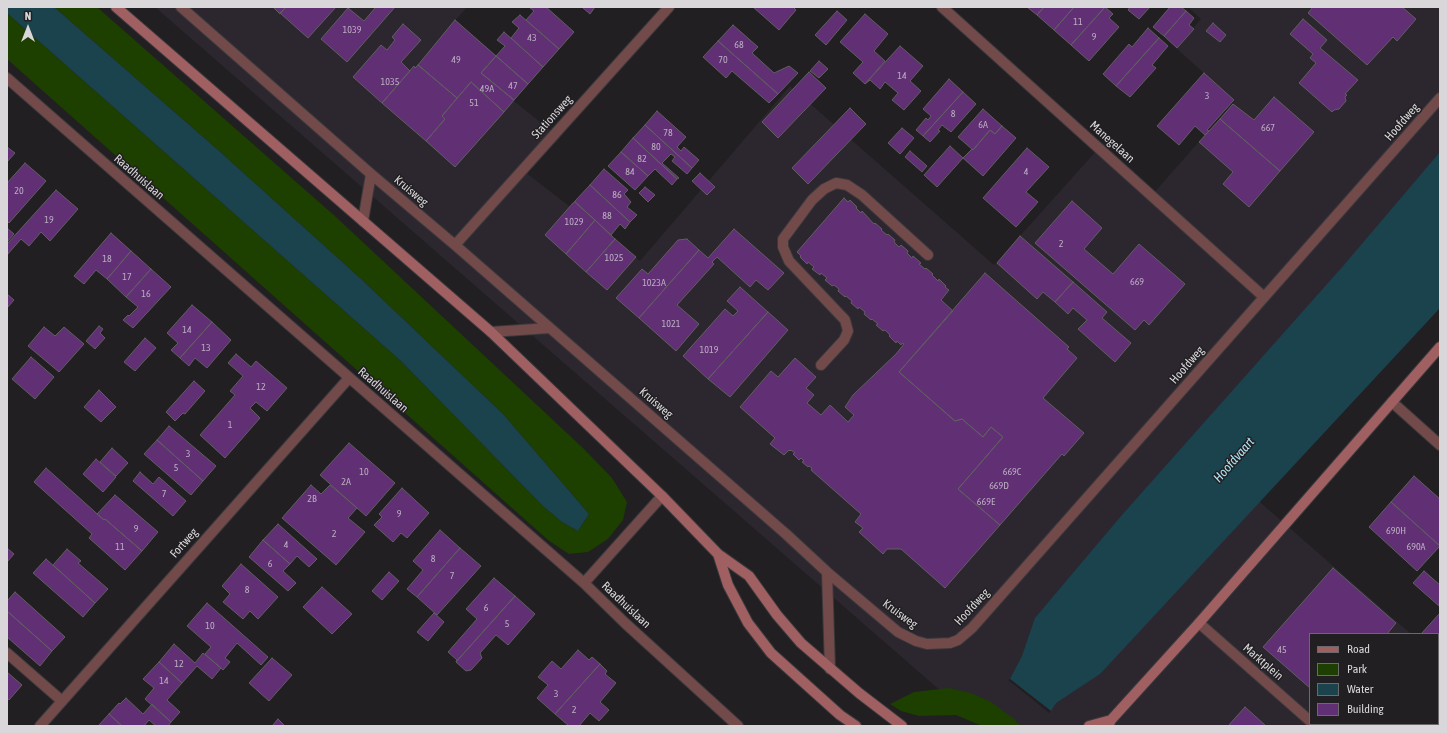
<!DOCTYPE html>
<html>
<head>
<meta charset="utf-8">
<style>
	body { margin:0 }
	#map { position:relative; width:1447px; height:733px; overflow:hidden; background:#211f22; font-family:"Asap Condensed",sans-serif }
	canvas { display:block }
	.frame { position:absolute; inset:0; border:8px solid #d9d7d9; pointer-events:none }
	.legend { position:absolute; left:1309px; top:633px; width:130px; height:92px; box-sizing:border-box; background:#211f22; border:1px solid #6b696b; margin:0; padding:5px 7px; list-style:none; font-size:12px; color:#d9d7d9 }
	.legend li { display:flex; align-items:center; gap:8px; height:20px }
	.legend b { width:20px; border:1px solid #6b696b }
	.north { position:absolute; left:8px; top:8px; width:40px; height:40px; -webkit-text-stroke:3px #211f22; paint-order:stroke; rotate:0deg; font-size:11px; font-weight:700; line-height:16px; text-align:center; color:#d9d7d9 }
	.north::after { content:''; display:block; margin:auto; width:14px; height:18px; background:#d9d7d9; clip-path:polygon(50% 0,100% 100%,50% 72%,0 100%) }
</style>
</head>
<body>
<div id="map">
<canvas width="1447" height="733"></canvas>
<div class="frame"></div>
<ul class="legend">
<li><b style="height:5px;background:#a06062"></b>Road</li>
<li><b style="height:11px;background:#1d3f00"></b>Park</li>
<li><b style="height:11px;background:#1a434e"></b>Water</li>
<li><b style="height:11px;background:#602f74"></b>Building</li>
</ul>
<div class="north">N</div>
</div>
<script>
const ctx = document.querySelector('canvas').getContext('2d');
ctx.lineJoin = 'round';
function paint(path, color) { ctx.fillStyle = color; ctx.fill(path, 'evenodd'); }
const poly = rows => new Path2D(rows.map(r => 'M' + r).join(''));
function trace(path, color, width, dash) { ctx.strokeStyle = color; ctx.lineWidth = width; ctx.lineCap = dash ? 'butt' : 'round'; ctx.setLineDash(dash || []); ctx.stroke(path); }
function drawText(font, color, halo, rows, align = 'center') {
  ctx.font = font + ' "Asap Condensed",sans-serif'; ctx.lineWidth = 3; ctx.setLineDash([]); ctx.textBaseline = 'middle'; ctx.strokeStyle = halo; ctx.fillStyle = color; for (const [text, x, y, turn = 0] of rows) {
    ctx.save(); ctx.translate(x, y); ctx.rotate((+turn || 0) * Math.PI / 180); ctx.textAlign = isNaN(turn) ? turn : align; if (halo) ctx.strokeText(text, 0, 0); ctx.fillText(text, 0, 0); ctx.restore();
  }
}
paint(poly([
	[155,7,467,7,438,40,560,138,525,172,640,261,790,86,994,265,1098,149,1151,196,1235,101,1176,48,1201,19,1188,7,1440,7,1440,228,1229,475,1411,634,1310,634,1310,724,1438,724,1438,658,1440,659,1440,726,981,726]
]), '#2c272f');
paint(poly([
	[54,7,97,7,336,217,584,449,612,478,627,502,623,520,608,539,588,552,569,554,548,540,7,59,7,13,401,361,543,506,562,522,578,531,589,514,503,414,360,278,218,150],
	[949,688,971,693,991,702,1014,719,1020,726,982,726,956,715,919,716,901,711,890,704,914,692]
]), '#1d3f00');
paint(poly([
	[7,7,54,7,218,150,360,278,503,414,589,514,578,531,562,522,543,506,401,361,7,13],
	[1440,152,1440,308,1100,674,1056,703,1051,711,1010,679,1022,656,1035,618,1122,515,1344,265]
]), '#1a434e');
paint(poly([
	[1010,679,1029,694,1051,711,1049,713,1027,695,1008,680]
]), '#211f22');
const building = poly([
	[273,7,286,7,280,14,273,7],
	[286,7,336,7,308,38,280,13,286,7],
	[376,7,395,7,347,62,321,39,348,8,364,21,376,7],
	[529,7,546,7,574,32,559,49,526,20,534,11,529,7],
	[582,7,595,7,590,14,582,7],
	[753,7,793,7,796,10,779,30,753,7],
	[1027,7,1044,7,1037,15,1027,7],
	[1044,7,1074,7,1054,30,1037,15,1044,7],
	[1074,7,1105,7,1071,45,1054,30,1074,7],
	[1105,7,1113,14,1109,18,1119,27,1089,61,1071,45,1105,7],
	[1130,7,1150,7,1139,19,1128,10,1130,7],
	[1170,7,1181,7,1186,11,1164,36,1153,27,1170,7],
	[1313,7,1402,7,1416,19,1397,41,1393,37,1367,65,1308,13,1313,7],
	[837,11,847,20,826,45,815,35,837,11],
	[1186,11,1194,18,1189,25,1194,29,1177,48,1164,36,1186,11],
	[865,14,888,34,874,51,885,61,865,84,853,73,863,62,840,42,865,14],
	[520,15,559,49,543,67,511,38,519,28,512,22,520,15],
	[1303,19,1327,40,1320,48,1358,80,1345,94,1347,95,1345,97,1346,101,1339,109,1334,110,1332,112,1299,83,1316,63,1310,58,1313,54,1290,34,1303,19],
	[455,20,496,56,481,73,514,100,504,112,471,82,457,98,418,65,455,20],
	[1213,23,1226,35,1220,42,1206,31,1213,23],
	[403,24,421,40,401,62,410,71,382,103,353,77,381,45,387,50,395,40,392,37,403,24],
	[733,25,758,47,752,53,774,73,789,66,798,73,778,94,718,41,733,25],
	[1148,28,1159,38,1116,86,1103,74,1129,44,1132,47,1148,28],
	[504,32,543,67,528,84,496,56,505,46,497,40,504,32],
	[1159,38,1168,46,1152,65,1156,68,1130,97,1116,86,1159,38],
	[718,41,778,94,769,103,732,71,726,78,703,57,718,41],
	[900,46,923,66,910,81,921,91,904,110,892,100,898,93,885,82,880,89,870,80,865,84,900,46],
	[496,56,528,84,514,100,481,73,496,56],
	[819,61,828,69,819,78,810,71,819,61],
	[418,65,457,98,442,116,445,119,426,141,382,103,414,66,415,68,418,65],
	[809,72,826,88,778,138,762,122,809,72],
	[1204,73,1234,100,1207,130,1209,131,1205,135,1195,126,1179,145,1157,126,1204,73],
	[949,79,963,92,923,136,916,130,926,118,928,120,931,116,923,109,949,79],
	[471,82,504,112,455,167,426,141,445,119,442,116,471,82],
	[963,92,976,104,951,132,942,125,938,130,940,131,930,142,923,136,963,92],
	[1274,97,1314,132,1280,171,1220,119,1233,104,1254,120,1274,97],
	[850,108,866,124,808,184,792,168,850,108],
	[983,109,1002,126,995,134,990,130,973,150,958,137,983,109],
	[657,111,686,137,677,147,681,151,684,147,699,160,692,168,645,125,657,111],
	[1220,119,1280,171,1249,207,1223,184,1233,172,1199,142,1220,119],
	[645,125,692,168,687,174,672,161,675,157,671,154,662,163,679,178,677,179,633,138,645,125],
	[1002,126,1016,138,983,176,963,158,972,149,973,150,990,130,995,134,1002,126],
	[902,128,914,138,900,154,888,143,902,128],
	[633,138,677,179,672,185,655,169,648,176,621,152,633,138],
	[950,146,963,158,937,187,924,175,950,146],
	[7,147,15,153,7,162,7,147],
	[1027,148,1049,167,1026,192,1038,202,1016,227,983,198,1027,148],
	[910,151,927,166,922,172,905,157,910,151],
	[621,152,648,176,635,190,608,166,621,152],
	[25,163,46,181,9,223,7,221,7,183,25,163],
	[604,169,628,190,624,194,631,202,627,207,637,215,630,222,590,185,604,169],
	[700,173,715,187,707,195,692,181,700,173],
	[590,185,630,222,625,229,620,224,611,235,575,202,575,201,590,185],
	[645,187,655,195,648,202,639,193,645,187],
	[56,190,78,209,50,241,41,232,29,246,21,239,7,255,7,244,56,190],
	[844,198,848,202,850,200,857,207,856,208,861,213,862,211,874,224,875,223,882,229,881,230,887,235,888,234,895,240,894,242,899,247,901,245,908,251,907,253,912,258,913,256,921,263,919,264,925,269,926,268,933,274,932,275,938,281,939,279,946,286,945,287,949,290,941,300,953,311,899,372,955,421,962,419,983,437,991,427,1003,437,958,489,1000,525,945,588,901,549,887,549,883,554,859,532,863,528,855,522,861,514,811,470,812,468,809,466,808,467,802,462,804,461,801,458,799,460,793,454,795,453,791,450,790,451,789,450,784,455,770,444,775,438,740,407,771,371,778,377,795,358,816,377,806,388,814,395,807,403,821,415,830,405,848,422,854,415,845,407,853,395,896,354,904,344,902,343,901,345,897,341,896,343,889,336,890,335,885,330,883,331,876,325,878,324,872,319,871,320,864,314,865,312,859,307,858,309,851,303,852,301,846,296,845,297,838,291,839,289,834,285,832,286,825,280,827,278,821,273,820,275,812,269,814,267,808,262,807,264,800,257,801,256,797,252,844,198],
	[1072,201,1102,228,1084,249,1113,274,1139,244,1185,284,1149,325,1144,320,1135,330,1035,243,1072,201],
	[575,202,595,220,566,254,545,235,573,203,575,202],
	[595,220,615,239,586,272,566,254,595,220],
	[7,228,14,234,7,242,7,228],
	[734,229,784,273,768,290,756,280,750,287,717,257,712,262,714,264,677,305,699,324,676,351,639,318,699,250,708,258,734,229],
	[111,233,131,251,107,279,96,270,84,284,74,276,111,233],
	[1020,236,1073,282,1055,302,1043,292,1037,299,997,263,1020,236],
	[615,239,636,257,607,290,586,272,615,239],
	[687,239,699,250,639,318,616,298,642,269,648,274,678,240,687,239],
	[131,251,151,269,126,297,107,279,131,251],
	[151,269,171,287,133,328,123,320,128,315,129,316,138,307,126,297,151,269],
	[985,273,1069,347,1067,349,1077,358,1043,398,1084,433,1064,456,1062,454,1000,525,958,489,1003,437,991,427,983,437,962,419,955,421,899,372,985,273],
	[1073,282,1107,312,1102,318,1131,343,1115,362,1078,329,1087,320,1073,308,1068,314,1055,302,1073,282],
	[740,287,768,312,708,379,683,356,725,309,733,316,738,311,727,301,740,287],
	[7,294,14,300,7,308,7,294],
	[192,305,212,322,180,358,171,350,178,343,167,333,192,305],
	[768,312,788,330,730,397,708,379,768,312],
	[212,322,231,340,207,368,195,358,189,366,180,358,212,322],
	[99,326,103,329,100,333,105,338,95,349,86,341,99,326],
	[44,327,55,336,64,327,84,344,59,372,28,346,44,327],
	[145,338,156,348,135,371,124,362,145,338],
	[236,354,251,367,256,361,287,388,267,411,256,402,250,408,260,418,225,458,200,435,235,395,230,391,243,376,228,363,236,354],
	[31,357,54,377,35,399,12,379,31,357],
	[194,381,205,391,185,414,183,413,175,421,166,412,194,381],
	[99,390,116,407,101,422,84,407,99,390],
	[169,426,216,466,203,481,157,440,169,426],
	[157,440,203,481,191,495,144,454,157,440],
	[349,443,395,483,366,516,320,475,349,443],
	[112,448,128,463,116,476,100,462,112,448],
	[96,459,116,477,103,492,83,474,96,459],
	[46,468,104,520,105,519,142,551,125,570,89,538,92,534,34,482,46,468],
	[140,472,153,484,159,477,186,501,173,516,133,481,140,472],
	[1414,476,1440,499,1440,546,1391,502,1414,476],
	[311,485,321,494,330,485,357,508,348,518,365,532,336,565,282,518,311,485],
	[402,488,429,513,407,538,401,533,393,542,374,525,382,517,379,514,402,488],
	[115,495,158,532,142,551,105,519,104,520,97,514,115,495],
	[1391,502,1440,546,1417,571,1369,527,1391,502],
	[278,524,317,559,309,567,297,556,290,564,263,540,278,524],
	[440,530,460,548,417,597,407,589,423,570,413,561,440,530],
	[263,540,290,564,283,571,296,583,288,591,249,557,263,540],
	[7,548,14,554,7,562,7,548],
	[460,548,481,566,437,615,417,597,460,548],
	[67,549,81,561,78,563,108,589,95,603,53,565,67,549],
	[46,559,95,603,83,617,33,573,46,559],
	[241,564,278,597,258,619,250,611,243,619,223,602,230,594,222,586,241,564],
	[1333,568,1396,623,1387,634,1310,634,1310,688,1263,647,1333,568],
	[1424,571,1440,585,1439,606,1413,583,1424,571],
	[389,572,399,581,382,600,372,591,389,572],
	[494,578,515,596,456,662,457,660,448,652,477,619,466,609,494,578],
	[322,587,352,614,332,634,303,607,322,587],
	[15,592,65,637,52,651,7,611,7,601,15,592],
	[515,596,535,614,508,645,496,635,480,653,482,658,471,670,466,671,456,662,515,596],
	[207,603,268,657,261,665,237,643,225,658,230,662,223,670,205,654,211,647,187,626,207,603],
	[7,611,52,651,40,666,7,637,7,611],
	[434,613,444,622,428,641,417,632,434,613],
	[1440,613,1440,656,1438,655,1438,634,1421,634,1440,613],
	[174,644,195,663,203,653,221,668,212,679,197,666,182,683,159,662,174,644],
	[578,650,589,660,592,657,600,664,555,714,537,698,548,685,538,677,552,661,561,669,578,650],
	[272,658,292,675,269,701,249,683,272,658],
	[1438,659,1440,660,1440,705,1438,707,1438,659],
	[159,662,182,683,167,700,180,712,171,722,145,699,154,688,143,679,159,662],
	[600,664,607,671,605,674,616,683,600,702,609,710,599,721,590,713,579,726,569,726,555,714,600,664],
	[7,672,22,685,9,700,7,698,7,672],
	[126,698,143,714,152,704,171,722,168,726,156,726,149,720,144,726,122,726,109,714,119,703,120,704,126,698],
	[1245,707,1266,726,1228,726,1245,707],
	[109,714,122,726,101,726,99,725,109,714],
	[278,719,285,726,272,726,278,719],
	[1390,724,1420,724,1418,726,1392,726,1390,724]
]);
paint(building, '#602f74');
trace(building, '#615e62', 1);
const lane = poly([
	[821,365,844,340,848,331,845,320,789,261,783,247,783,239,812,200,824,189,836,183,847,185,862,195,928,255],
	[7,653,62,701]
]);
const street = poly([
	[181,7,371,174,455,245,786,534,827,572,898,632,916,641,927,644,950,643,958,640,972,628,1440,98],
	[942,7,1264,297],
	[7,78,584,583,625,623,738,726],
	[363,221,371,174],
	[455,245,669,7],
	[491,332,550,328],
	[1392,402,1440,445],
	[827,572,830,669],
	[584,583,662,496],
	[1199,623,1310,721],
	[40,726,349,378]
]);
const secondary = poly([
	[116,7,491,332,662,496,718,554,749,576,777,615,801,643,859,693,902,726],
	[718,554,728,585,748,623,771,653,840,715,856,726],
	[1089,726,1111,720],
	[1108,726,1111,720,1199,623,1440,347]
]);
trace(lane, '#3b393c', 12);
trace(street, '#3b393c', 12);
trace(secondary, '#3b393c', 12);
trace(lane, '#724a4a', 10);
trace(street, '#724a4a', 10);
trace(secondary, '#a06062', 10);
drawText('10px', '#bbadc0', null, [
	["11",1078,22],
	["1039",352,30],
	["9",1094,37],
	["43",532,38],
	["68",739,45],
	["49",456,60],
	["70",723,60],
	["14",902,76],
	["1035",390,82],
	["47",513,86],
	["49A",487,89],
	["3",1207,96],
	["51",474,103],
	["8",953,114],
	["6A",983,125],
	["667",1268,128],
	["78",668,133],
	["80",656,147],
	["82",642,159],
	["84",630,172],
	["4",1026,172],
	["20",19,191],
	["86",617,195],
	["88",607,216],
	["19",49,220],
	["1029",574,222],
	["2",1061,244],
	["1025",614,258],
	["18",107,259],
	["17",127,277],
	["669",1137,282],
	["1023A",654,283],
	["16",146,294],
	["1021",671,324],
	["14",187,330],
	["13",206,348],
	["1019",709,350],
	["12",261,387],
	["1",230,425],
	["3",188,454],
	["5",176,468],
	["10",364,472],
	["669C",1012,472],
	["2A",346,482],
	["669D",999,486],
	["7",164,494],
	["2B",312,499],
	["669E",986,502],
	["9",399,514],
	["9",136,529],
	["690H",1396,531],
	["2",334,534],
	["4",286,545],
	["11",120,547],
	["690A",1416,547],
	["8",433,559],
	["6",270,564],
	["7",452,576],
	["8",247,590],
	["6",486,608],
	["5",507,624],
	["10",210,626],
	["45",1282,650],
	["12",179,664],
	["14",164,681],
	["3",556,694],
	["2",574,710]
]);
drawText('12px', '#d9d7d9', '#211f22', [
	["Stationsweg",552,117,-48],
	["Hoofdweg",1402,122,-49],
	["Manegelaan",1112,142,42],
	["Raadhuislaan",139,177,41],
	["Kruisweg",411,191,40],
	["Hoofdweg",1187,365,-49],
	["Raadhuislaan",383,390,41],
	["Kruisweg",656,403,41],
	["Fortweg",184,543,-48],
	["Raadhuislaan",626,605,43],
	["Hoofdweg",972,607,-47],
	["Kruisweg",900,614,36],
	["Marktplein",1263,662,41]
]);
drawText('italic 13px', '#aee5f6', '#211f22', [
	["Hoofdvaart",1234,460,-49]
]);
</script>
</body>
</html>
